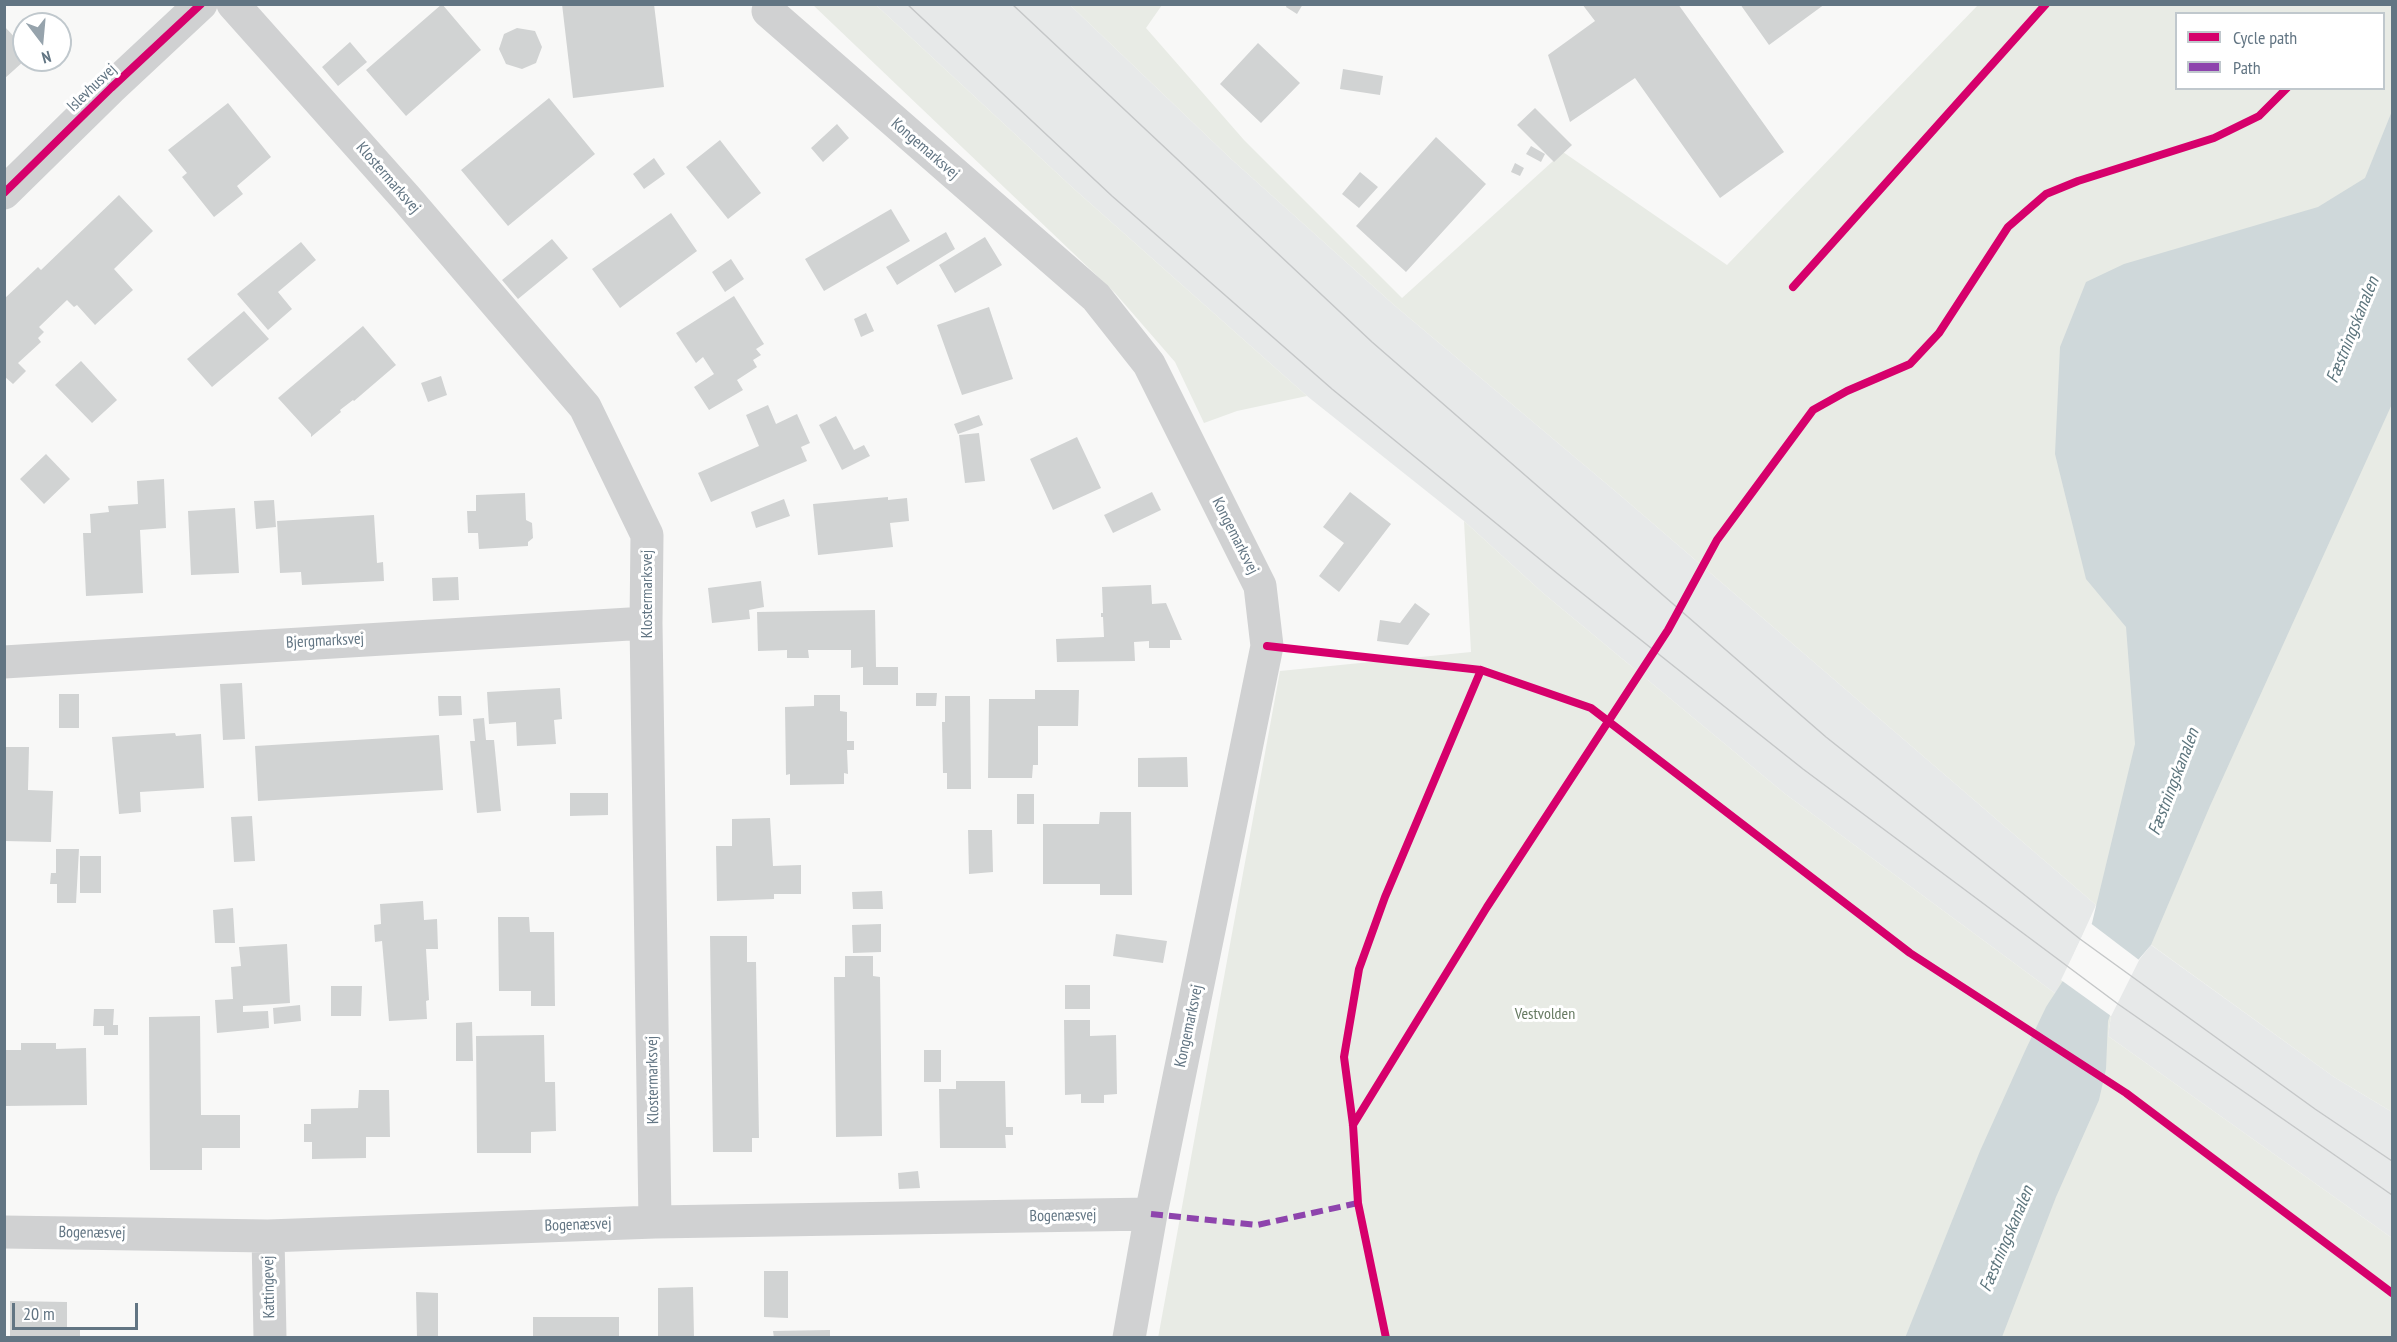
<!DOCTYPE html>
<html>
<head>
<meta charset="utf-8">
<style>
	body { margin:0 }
	#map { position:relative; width:2397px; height:1342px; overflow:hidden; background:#f8f8f7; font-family:"PT Sans Narrow",sans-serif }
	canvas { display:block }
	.frame { position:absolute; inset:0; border:6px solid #627583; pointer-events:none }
	.legend { position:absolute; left:2175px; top:12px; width:210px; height:78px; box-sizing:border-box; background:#fff; border:2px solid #c0c8cd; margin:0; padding:8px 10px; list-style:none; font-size:18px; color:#627583 }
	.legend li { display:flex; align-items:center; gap:12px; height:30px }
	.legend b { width:30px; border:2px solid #c0c8cd }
	.north { position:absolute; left:12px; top:12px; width:60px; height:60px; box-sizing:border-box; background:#fff; border:2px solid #c0c8cd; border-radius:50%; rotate:164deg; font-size:16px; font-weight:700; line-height:24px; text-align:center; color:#627583 }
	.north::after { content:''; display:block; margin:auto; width:21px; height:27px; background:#96a3ac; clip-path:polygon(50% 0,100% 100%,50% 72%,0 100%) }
	.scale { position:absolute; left:12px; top:1303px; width:126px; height:27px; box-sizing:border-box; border:3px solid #627583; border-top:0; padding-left:8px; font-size:18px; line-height:21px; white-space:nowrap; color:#627583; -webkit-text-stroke:4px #fff; paint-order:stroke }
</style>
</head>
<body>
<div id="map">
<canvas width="2397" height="1342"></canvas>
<div class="frame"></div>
<ul class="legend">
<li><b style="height:8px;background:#d6006c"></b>Cycle path</li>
<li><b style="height:8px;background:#8e44ad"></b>Path</li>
</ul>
<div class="north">N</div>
<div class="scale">20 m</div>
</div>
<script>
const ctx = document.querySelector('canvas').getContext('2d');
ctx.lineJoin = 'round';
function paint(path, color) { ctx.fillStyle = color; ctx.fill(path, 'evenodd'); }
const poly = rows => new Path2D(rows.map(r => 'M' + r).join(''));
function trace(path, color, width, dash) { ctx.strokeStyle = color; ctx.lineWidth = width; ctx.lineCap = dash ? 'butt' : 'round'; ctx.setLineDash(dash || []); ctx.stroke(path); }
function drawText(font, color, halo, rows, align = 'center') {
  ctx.font = font + ' "PT Sans Narrow",sans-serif'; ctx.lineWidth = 6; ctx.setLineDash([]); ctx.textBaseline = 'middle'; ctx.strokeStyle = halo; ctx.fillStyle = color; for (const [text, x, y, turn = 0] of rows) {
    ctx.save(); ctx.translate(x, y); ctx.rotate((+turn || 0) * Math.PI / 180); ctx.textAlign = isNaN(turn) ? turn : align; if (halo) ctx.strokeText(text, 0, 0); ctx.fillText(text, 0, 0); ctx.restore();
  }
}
paint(poly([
	[876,5,1070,5,1230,158,1394,305,1621,496,2096,905,2056,994,1784,793,1543,593,1464,521,1307,396,1073,188],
	[2151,945,2334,1077,2392,1112,2392,1238,2108,1036,2111,1016,2139,960]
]), '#e7e9e9');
paint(poly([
	[813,5,876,5,1073,188,1307,396,1237,411,1204,423,1175,362,1115,293],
	[1070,5,1162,5,1146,28,1244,140,1402,298,1563,152,1727,265,1978,5,2392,5,2392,1112,2334,1077,2096,905,1621,496,1394,305,1230,158],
	[2176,14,2384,14,2384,88,2176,88],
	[1464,521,1543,593,1784,793,2056,994,2061,980,2111,1016,2108,1036,2392,1238,2392,1337,1158,1338,1280,671,1471,652]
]), '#e8ebe5');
paint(poly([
	[2392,111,2392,404,2210,806,2151,945,2133,966,2114,1003,2108,1021,2106,1069,2099,1100,2056,1197,2002,1337,1905,1338,1980,1151,2025,1051,2046,1007,2068,973,2092,923,2135,744,2126,627,2086,579,2055,454,2060,347,2086,282,2124,264,2318,207,2365,178]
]), '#cfd8da');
paint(poly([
	[2089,922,2139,960,2111,1016,2061,980]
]), '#f8f8f7');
paint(poly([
	[442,4,481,50,406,116,366,70],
	[562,4,654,4,664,87,573,98],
	[1287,4,1303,4,1297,14,1286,7],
	[1582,4,1678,4,1784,152,1720,198,1635,78,1570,122,1548,55,1595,21],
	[1740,4,1825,4,1769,45],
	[4,26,24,47,24,61,4,79],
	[517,28,535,31,542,47,536,63,522,69,506,64,499,49,504,34],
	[350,42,367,62,338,86,322,67],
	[1258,43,1300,83,1261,123,1220,84],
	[1343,69,1383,76,1380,95,1340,89],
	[549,98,595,154,508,226,461,170],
	[228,103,271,157,237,186,243,194,214,217,182,177,187,173,168,150],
	[1535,108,1572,145,1554,162,1517,125],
	[837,124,849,138,823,162,811,148],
	[1436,137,1486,184,1406,272,1356,226],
	[720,140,761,193,728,219,686,167],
	[1531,146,1545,154,1541,162,1526,154],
	[654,158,665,174,644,189,633,174],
	[1515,163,1524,168,1520,176,1511,172],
	[1360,172,1378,187,1359,208,1342,194],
	[119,195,153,231,114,269,133,290,95,325,77,305,74,307,67,300,39,327,44,332,38,338,41,342,18,363,26,371,13,384,4,376,4,299,38,267,41,270],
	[891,209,910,241,824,291,805,259],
	[671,213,697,251,620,308,592,269],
	[946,232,955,249,897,285,886,267],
	[985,237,1002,265,955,293,939,265],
	[552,239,568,258,518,299,502,280],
	[301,242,316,260,278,292,292,309,268,330,237,294],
	[731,259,744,279,725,292,712,272],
	[734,296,764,344,756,349,761,355,753,360,757,367,737,380,743,390,709,410,694,387,714,374,703,357,696,363,676,333],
	[989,307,1013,379,962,395,937,325],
	[244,311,269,339,212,387,187,359],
	[866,313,874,331,861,337,854,319],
	[363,326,396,365,354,401,353,400,340,410,341,412,311,437,311,434,278,398],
	[81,361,117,400,92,423,55,385],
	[441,376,447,395,428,402,421,383],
	[768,405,776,424,797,414,810,443,801,447,807,461,711,502,698,473,759,446,746,415],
	[979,415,983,425,958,434,954,424],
	[836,416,854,450,864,445,870,456,842,470,819,425],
	[979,433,985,481,965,483,959,435],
	[1077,437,1101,488,1053,510,1030,459],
	[46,454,70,479,44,504,20,479],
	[164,479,166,528,140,530,143,593,86,596,83,533,91,533,90,514,109,512,108,506,138,504,137,481],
	[1152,492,1161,510,1113,533,1104,515],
	[1350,492,1391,524,1339,592,1319,576,1344,543,1323,527],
	[525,493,526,520,532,523,533,538,528,542,528,546,479,549,478,533,468,533,467,511,476,511,476,495],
	[888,497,888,500,907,498,909,521,890,523,893,547,818,555,813,504],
	[784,499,790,516,756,528,751,512],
	[274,500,276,527,256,529,254,501],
	[235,508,239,573,191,575,188,511],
	[374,515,377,563,383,562,384,581,302,585,301,572,280,573,277,521],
	[458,577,459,600,433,601,432,578],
	[761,581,764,607,749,610,750,619,712,623,708,588],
	[1151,585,1152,604,1166,603,1182,640,1170,640,1170,648,1149,648,1149,641,1134,642,1135,661,1057,662,1056,639,1104,637,1103,617,1101,617,1101,613,1103,613,1102,587],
	[1415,603,1430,614,1408,645,1377,641,1380,620,1400,623],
	[875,610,876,667,898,667,898,685,863,685,863,667,851,668,851,650,808,650,809,658,787,658,787,650,758,651,757,612],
	[242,683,245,739,223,740,220,684],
	[560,688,562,719,554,720,556,744,517,746,516,722,489,724,487,692],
	[1035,690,1079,690,1078,726,1038,726,1038,765,1033,765,1032,778,988,778,989,699,1035,699],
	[916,693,937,693,936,706,916,706],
	[59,694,79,694,79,728,59,728],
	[814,695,840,695,840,711,847,712,847,741,854,741,854,750,847,750,848,774,844,773,844,784,790,785,790,774,786,775,785,707,814,706],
	[438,696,461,696,462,715,439,716],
	[945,696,970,696,971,789,947,789,947,773,943,773,942,722,945,722],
	[484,718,486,740,494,740,501,811,477,813,470,741,475,741,473,719],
	[175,733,176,736,201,734,204,788,140,792,141,812,119,814,112,737],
	[439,735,443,790,258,801,255,746],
	[4,747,29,747,28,790,53,791,51,842,4,841],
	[1187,757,1188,787,1138,787,1138,758],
	[570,793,608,793,608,815,570,816],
	[1017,794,1034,794,1034,824,1017,824],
	[1100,812,1131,812,1132,895,1100,895,1100,884,1043,884,1043,824,1099,824],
	[252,816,255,861,234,862,231,817],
	[770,818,773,866,801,865,801,894,774,894,774,899,717,901,716,846,732,846,732,819],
	[968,830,992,830,993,872,969,874],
	[56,849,79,849,76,903,57,903,57,884,50,884,51,873,56,873],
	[80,856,101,856,101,893,80,893],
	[882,891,883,909,853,909,852,892],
	[423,901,424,920,437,919,438,949,426,949,429,1000,426,1001,427,1019,389,1021,382,941,375,942,374,925,381,924,380,904],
	[233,908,235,943,215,943,213,910],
	[498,917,529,917,530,932,554,932,555,1006,531,1006,531,991,499,991],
	[881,924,881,952,853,953,852,925],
	[1116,934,1167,941,1163,963,1113,956],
	[710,936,747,936,747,962,756,962,759,1138,752,1138,752,1152,713,1152],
	[287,944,290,1003,243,1006,243,1012,268,1011,269,1028,217,1033,215,1000,233,999,231,967,241,966,239,947],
	[845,956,873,956,873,976,880,977,882,1136,836,1137,834,977,845,977],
	[1065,985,1090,985,1090,1009,1065,1009],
	[331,986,362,986,361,1016,331,1016],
	[300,1005,301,1021,274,1024,273,1008],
	[94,1009,114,1009,113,1025,118,1025,118,1035,104,1035,104,1026,93,1026],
	[200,1016,201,1115,240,1115,240,1148,202,1148,202,1170,150,1170,149,1017],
	[1064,1020,1090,1020,1090,1036,1116,1035,1117,1094,1104,1095,1104,1103,1081,1103,1081,1094,1065,1095],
	[472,1022,473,1061,456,1061,456,1023],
	[544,1035,545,1082,555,1082,556,1131,531,1132,531,1153,477,1153,476,1036],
	[21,1043,56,1043,56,1049,86,1048,87,1105,4,1106,4,1050,21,1050],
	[924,1050,941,1050,941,1082,924,1082],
	[956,1081,1005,1081,1006,1127,1013,1127,1013,1135,1005,1135,1006,1148,940,1148,939,1089,956,1089],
	[359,1090,389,1090,390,1137,366,1137,366,1158,312,1159,312,1142,304,1142,304,1124,311,1124,311,1109,358,1108],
	[918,1171,920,1188,899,1189,898,1173],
	[764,1271,788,1271,788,1318,764,1317],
	[693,1287,694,1337,658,1338,658,1288],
	[416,1292,438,1293,438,1338,417,1338],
	[10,1301,67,1302,67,1329,80,1329,80,1338,10,1338],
	[533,1317,619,1317,619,1338,533,1338],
	[830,1330,830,1338,774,1338,773,1331]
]), '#d1d3d3');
trace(poly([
	[233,4,406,198,585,407,647,535,646,623,655,1222],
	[768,11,1096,297,1149,364,1260,586,1267,646,1151,1214,1129,1338],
	[4,193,111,88,201,4],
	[4,662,646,623],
	[4,1232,268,1236,655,1222,1151,1214],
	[268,1236,270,1338]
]), '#d0d1d2', 33);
trace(poly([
	[907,4,1112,196,1332,389,1558,574,1803,769,2118,1004,2392,1195],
	[1012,4,1372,342,1826,737,2080,939,2315,1109,2392,1161]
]), '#c5c7c8', 1.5);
trace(poly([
	[1151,1214,1257,1225,1358,1203]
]), '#8e44ad', 6, [12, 6]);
trace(poly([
	[4,193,111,88,201,4],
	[1793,287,2046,4],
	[1267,646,1481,670,1591,708,1910,953,2126,1093,2392,1293],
	[1353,1125,1487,907,1668,630,1717,540,1813,410,1847,391,1910,364,1939,333,2008,227,2046,194,2078,181,2214,138,2259,116,2287,88],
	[1386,1338,1358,1203,1353,1125,1344,1057,1359,969,1385,897,1481,670]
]), '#d6006c', 8);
drawText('16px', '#627583', '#fff', [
	["Islevhusvej",92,88,-44],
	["Kongemarksvej",925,149,41],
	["Klostermarksvej",388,178,49],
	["Kongemarksvej",1235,536,63],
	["Klostermarksvej",647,594,-90],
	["Bjergmarksvej",325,641,-3],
	["Kongemarksvej",1189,1026,-78],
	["Klostermarksvej",653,1080,-91],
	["Bogenæsvej",1063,1216,-1],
	["Bogenæsvej",578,1225,-2],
	["Bogenæsvej",92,1233,1],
	["Kattingevej",269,1287,-91]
]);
drawText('16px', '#667a61', '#fff', [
	["Vestvolden",1545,1014]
]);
drawText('italic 18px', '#5d757d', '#fff', [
	["Fæstningskanalen",2353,330,-68],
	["Fæstningskanalen",2174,782,-69],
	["Fæstningskanalen",2007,1239,-67]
]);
</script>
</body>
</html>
